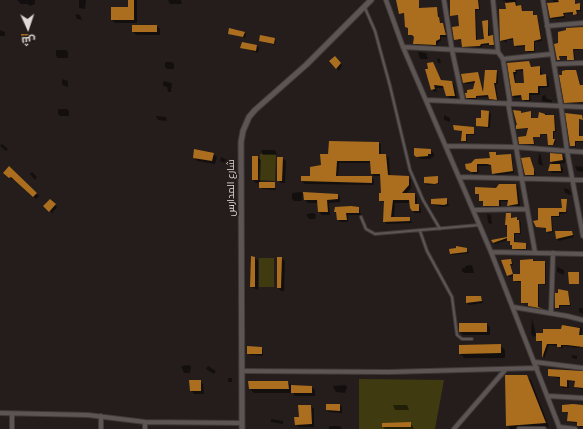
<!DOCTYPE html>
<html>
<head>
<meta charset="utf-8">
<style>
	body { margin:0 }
	#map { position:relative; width:583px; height:429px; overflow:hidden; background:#241d1c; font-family:"Nunito Sans",Cairo,sans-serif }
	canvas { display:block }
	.north { position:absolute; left:8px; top:8px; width:40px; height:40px; -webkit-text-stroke:3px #241d1c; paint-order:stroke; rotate:177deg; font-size:11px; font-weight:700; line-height:16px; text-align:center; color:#dfdad9 }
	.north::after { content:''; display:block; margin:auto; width:14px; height:18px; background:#dfdad9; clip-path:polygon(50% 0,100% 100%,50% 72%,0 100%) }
</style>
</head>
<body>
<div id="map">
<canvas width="583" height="429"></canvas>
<div class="north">ش</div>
</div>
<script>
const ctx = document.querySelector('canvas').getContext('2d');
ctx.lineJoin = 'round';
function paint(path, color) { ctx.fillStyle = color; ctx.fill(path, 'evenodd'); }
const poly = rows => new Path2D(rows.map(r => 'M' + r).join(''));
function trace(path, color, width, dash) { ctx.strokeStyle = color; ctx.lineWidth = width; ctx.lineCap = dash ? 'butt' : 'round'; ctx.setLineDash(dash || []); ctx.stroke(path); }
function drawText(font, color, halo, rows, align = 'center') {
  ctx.font = font + ' "Nunito Sans",Cairo,sans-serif'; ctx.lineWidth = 4; ctx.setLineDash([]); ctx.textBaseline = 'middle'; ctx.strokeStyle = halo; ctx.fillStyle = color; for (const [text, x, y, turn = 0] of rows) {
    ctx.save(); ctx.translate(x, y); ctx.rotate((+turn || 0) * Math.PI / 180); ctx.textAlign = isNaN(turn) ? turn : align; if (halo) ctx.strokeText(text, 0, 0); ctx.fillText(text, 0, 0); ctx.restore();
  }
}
paint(poly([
	[260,154,276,154,275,181,259,180],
	[259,258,274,258,274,287,259,287],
	[359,379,444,380,435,429,359,429]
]), '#3f3a10');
paint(poly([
	[17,0,35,0,35,4,30,6,28,4,21,4],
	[75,0,86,0,85,9,79,8,79,0],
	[129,0,137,0,137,23,115,23,112,20,129,8],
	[168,0,181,0,182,4,170,4],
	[451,0,479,0,480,10,476,10,477,41,485,40,487,21,490,37,494,38,495,46,489,45,482,45,482,47,464,48,462,41,455,39,460,27,459,16,451,15],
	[501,0,516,0,517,7,521,6,523,12,533,12,534,16,538,18,542,41,535,42,535,52,528,52,526,46,516,47,515,40,507,40,507,42,501,41,507,10,506,1],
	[553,0,574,1,576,5,581,6,581,11,577,11,578,15,574,13,564,14,565,18,552,19,548,3,553,2],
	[418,1,420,9,437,8,438,10,439,18,441,24,444,25,447,37,441,37,441,41,438,43,437,46,416,45,414,43,415,36,409,35,406,15,400,13],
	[75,14,80,15,82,20,77,19],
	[157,26,160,29,160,35,137,35,133,32],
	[583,27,583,49,574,50,575,61,569,61,568,57,560,56,559,61,555,45],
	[0,30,5,32,5,36,0,36],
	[244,32,246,34,245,38,229,33],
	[34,35,36,42,25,42,23,39],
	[274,39,276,41,275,45,260,41],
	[257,46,259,48,258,53,241,47],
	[56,50,66,50,68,52,68,58,58,58,56,56],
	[418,52,426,53,428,59,420,59],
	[335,57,342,65,339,71,330,61],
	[437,58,440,59,441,63,438,63],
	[165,62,172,62,174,64,174,69,167,69,165,67],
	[529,62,532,68,539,67,541,69,542,76,546,75,548,77,549,87,540,88,540,95,530,95,531,101,525,102,523,97,515,98,513,96,508,64],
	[517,71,524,71,525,84,516,84,515,74,517,74],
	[433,63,442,81,452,82,454,84,457,98,449,98,445,88,436,88,437,91,434,92,432,89,429,69],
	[496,71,498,73,498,84,496,84,498,101,492,101,490,97,477,97,477,100,469,99,467,97,474,90,475,83,466,84,464,82,478,73,484,91],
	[576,71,581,85,583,85,583,103,566,104,565,102],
	[62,79,68,81,68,87,62,85],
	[163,81,172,83,171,92,168,92,167,87,163,86],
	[545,95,547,99,552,100,552,103,542,101,542,96],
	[58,109,67,109,69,111,69,116,60,116,58,114],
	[488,112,491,114,490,128,479,127,477,125],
	[521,112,522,114,531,112,532,119,538,120,545,114,555,117,556,132,554,132,554,140,556,141,554,145,549,144,548,135,540,134,541,137,534,137,535,145,520,143,527,137,529,129,517,128],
	[567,114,583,117,583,120,579,120,580,137,583,137,583,142,576,142,576,147,571,145],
	[444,115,450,118,450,122,444,120],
	[156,116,166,117,167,121,158,120],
	[473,128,475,135,467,135,467,142,462,141,463,132,455,129],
	[379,143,381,145,381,155,386,155,389,158,390,177,408,177,411,180,411,188,406,194,415,194,417,197,417,205,421,208,421,213,415,213,410,208,410,203,395,203,394,218,410,218,412,223,387,224,384,221,385,203,380,200,382,194,381,176,374,176,372,174,371,163,339,163,338,177,371,177,374,180,374,185,305,184,302,181,311,177,329,155],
	[2,144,8,149,6,151,0,146],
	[261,150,275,150,277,155,263,155],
	[431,150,434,154,434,157,431,157,431,159,421,159,415,155],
	[495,153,497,155,510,155,512,157,514,173,495,175,492,166,478,166,479,173,474,174,467,169,466,164,491,159],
	[539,153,541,156,543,166,538,164],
	[213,154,217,157,215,164,197,161,194,157],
	[562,155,565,159,565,163,559,164,563,168,563,173,552,173,549,170,554,165,551,162],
	[221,157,227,160,227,164,220,161],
	[257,157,261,160,260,183,274,183,276,190,262,189,260,183,256,183,253,180],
	[282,158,286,161,285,183,281,183,278,180],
	[529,158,532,161,536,178,529,178,526,175],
	[575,166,583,167,583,172,577,171],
	[10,167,39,196,36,199,14,179,13,180,4,173],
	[32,172,37,177,35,180,30,174],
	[437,177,439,184,427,185,425,183],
	[516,185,518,187,520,206,510,207,509,202,501,201,501,208,486,208,484,203,480,200,480,195,476,193],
	[564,188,570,190,571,195,565,193],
	[301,192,303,194,302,201,294,201,292,199,292,193],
	[304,193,338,195,340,198,340,202,329,203,330,215,322,215,319,212,318,203,308,203,305,200],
	[447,199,449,206,442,207,432,204],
	[50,200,57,207,52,213,45,206],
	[566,200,567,213,560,214,560,217,552,217,553,232,548,233,547,229,536,226,539,221,563,209],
	[359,208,361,215,348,215,348,222,340,222,335,212],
	[314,213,316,215,315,219,309,219,307,216,307,214],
	[487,214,491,215,492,224,488,223],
	[510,214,512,218,516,218,521,222,521,234,515,234,515,243,526,244,527,250,515,250,508,240,495,244,493,243,493,240,508,238,506,225],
	[572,232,574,237,559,241,557,239],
	[467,249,469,253,452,255,450,253],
	[252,258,255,258,258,261,258,290,251,287],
	[281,258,285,261,284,291,281,291,278,287],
	[502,260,511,260,512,261,513,265,510,265,514,275,521,275,532,260,546,263,546,285,539,284,539,308,530,307,529,304,522,302,522,282,516,282,514,276,509,277,508,275],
	[472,265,474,273,464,273,462,271,462,268,465,268,465,266],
	[557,267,564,270,564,275,557,272],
	[568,292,571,306,560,306,560,309,557,309,556,307,559,294],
	[481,297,483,303,469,305,467,303],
	[579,308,583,308,583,314,579,312],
	[532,318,536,334,562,330,563,326,580,327,582,328,580,348,563,346,563,349,558,346,549,345,544,359,543,342,539,342,537,335,533,337,531,333],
	[487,324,490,327,490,335,463,335,460,331],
	[500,345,505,350,505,358,464,358,460,353],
	[261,348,263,350,263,356,250,355,248,353],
	[572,355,577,356,577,359,572,358],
	[189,365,191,367,190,373,184,373,181,366],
	[208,366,216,371,214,374,206,369],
	[549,375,583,376,583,390,575,387,576,382,569,381,569,388,563,388,561,386,561,379],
	[526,376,531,380,549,427,510,429,507,425],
	[228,378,232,378,232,382,228,382],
	[200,381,203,384,204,394,194,394,191,390],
	[288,382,292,386,311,387,315,390,315,396,295,396,293,393,254,393,250,389],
	[345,385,347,387,345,393,336,392,333,386],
	[340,405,342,407,342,413,329,412,327,410],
	[393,405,407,405,409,410,395,410],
	[311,406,314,409,314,427,298,427,296,424],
	[583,406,583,427,579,427,578,423,569,422,569,413,563,411],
	[271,419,283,421,283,424,271,422],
	[411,424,414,429,385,429,383,427],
	[329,426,340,426,342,429,329,429]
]), '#0007');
paint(poly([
	[128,0,134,0,134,20,111,20,111,7,128,7],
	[396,0,419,0,419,8,437,7,438,17,439,17,440,23,443,23,446,35,440,35,440,39,436,41,436,45,413,44,414,37,412,35,408,35,408,28,405,27,404,13,399,14],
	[450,0,478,0,479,9,475,9,476,40,484,39,482,21,488,20,488,36,493,35,494,45,489,45,489,43,481,44,480,46,462,47,461,39,454,40,452,27,459,26,458,15,450,16],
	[558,0,575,0,575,4,580,3,580,10,576,10,577,14,573,15,573,12,563,13,564,16,550,18,547,3,559,2],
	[515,2,516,6,521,5,522,11,533,11,533,15,537,15,541,39,534,41,534,51,525,51,525,45,514,46,513,38,500,41,499,9,506,9,505,3],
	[132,25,157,25,157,32,132,32],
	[583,27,583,49,573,49,574,60,567,60,567,56,559,56,560,60,557,60,554,44,558,43,558,32,566,30,566,28],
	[229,28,245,32,243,37,228,34],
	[21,34,34,34,34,40,22,40],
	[260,35,275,38,274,44,259,41],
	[242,42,257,45,256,51,240,48],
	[335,56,341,63,336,69,329,61],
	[529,61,531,67,540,66,540,75,546,74,547,86,538,86,538,93,529,93,529,100,522,100,521,95,512,96,507,63],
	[523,69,524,83,515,83,513,72,516,72,515,70],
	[433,62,441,80,452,81,455,96,446,96,443,86,434,85,435,89,431,90,425,69,428,69,427,63],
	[485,70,497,70,496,83,494,83,497,100,489,99,488,95,476,96,476,98,466,98,465,93,467,93,467,90,473,89,475,81,463,83,461,74,478,72,483,92],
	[566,70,576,70,580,85,583,85,583,102,564,103,559,75,562,75,562,71],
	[481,110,489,111,488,127,476,126,476,118,481,118],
	[513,110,521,111,521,113,531,111,531,118,538,118,539,112,545,114,545,115,554,115,555,131,553,131,553,139,555,139,553,145,548,145,547,134,540,134,540,137,533,137,534,144,519,144,518,137,526,136,528,128,516,129,516,125,517,125],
	[565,113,582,115,583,120,579,119,579,136,583,136,583,141,575,141,575,146,570,146],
	[453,125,474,127,474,134,466,134,466,141,461,141,462,131,454,130],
	[329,141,379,142,379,154,386,154,388,175,409,176,409,185,402,193,415,193,415,204,419,204,419,211,412,211,410,208,409,200,393,200,391,217,410,217,410,221,383,222,384,201,379,201,379,193,381,193,380,174,371,174,370,161,337,161,336,176,372,176,372,183,301,181,301,176,310,176,310,167,321,165,320,154,328,154],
	[414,148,431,149,431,154,428,154,428,156,416,157,414,155],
	[194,149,214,153,212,161,193,158],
	[489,152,496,152,496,155,511,154,513,171,492,174,491,165,487,164,477,164,477,172,471,172,466,169,465,164,471,163,475,159,490,158],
	[550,153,562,154,563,160,550,162],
	[252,156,258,156,258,180,252,180],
	[277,157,283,157,282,181,277,181],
	[530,157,534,169,534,175,525,175,521,158],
	[550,164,560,164,561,171,548,171],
	[9,166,37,193,33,197,11,177,9,178,3,173],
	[438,176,438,183,435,184,424,183,424,177],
	[259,182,275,182,275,188,259,188],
	[499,184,516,184,518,204,507,206,508,200,499,200,499,206,483,206,483,201,479,201,479,194,475,194,475,187,496,188],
	[303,192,338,194,338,199,327,200,328,212,318,212,317,200,304,200],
	[447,198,447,204,444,205,431,204,431,199],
	[50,199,56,204,49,212,43,206],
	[561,199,567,199,566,212,559,212,559,216,551,216,552,231,546,232,546,228,536,227,533,221,538,220,538,208,562,208],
	[351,206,359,207,359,213,346,213,347,220,337,220,336,212,334,212,335,207],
	[506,213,511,213,511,218,517,217,517,220,519,220,520,233,514,233,514,242,526,243,526,249,512,249,512,245,510,245,510,241,507,241,507,238,493,243,491,240,507,237,507,225,505,225],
	[555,231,572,231,573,235,556,239],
	[456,246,467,248,467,252,450,254,449,249,456,248],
	[251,256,255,257,255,287,250,287],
	[277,257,282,257,281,288,277,288],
	[511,259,512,264,510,264,513,274,507,276,501,260],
	[533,259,533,261,545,261,545,284,538,284,538,307,544,309,528,306,528,303,521,303,521,281,513,281,513,274,520,274,520,260],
	[568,272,579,272,579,284,569,284],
	[558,289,568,291,570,305,559,305,559,308,555,308,555,293,558,293],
	[466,296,481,296,482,301,466,303],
	[459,323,487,323,487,332,459,332],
	[562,325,580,328,579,335,583,335,583,347,567,345,561,345,561,347,557,347,557,344,547,344,542,358,542,341,536,341,536,333,543,333,543,329,561,329],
	[501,344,501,353,459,354,459,345],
	[247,346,262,347,262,354,247,354],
	[548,369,583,371,583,388,574,387,575,381,567,380,567,387,560,386,560,377,548,376],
	[505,375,527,375,546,423,506,426],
	[189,380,201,380,201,391,190,391],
	[248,381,288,381,289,389,249,389],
	[291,385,312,386,312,393,291,393],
	[326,404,340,404,340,411,326,410],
	[573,404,583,405,583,426,577,426,577,422,567,421,568,412,562,412,562,405],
	[298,405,311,405,312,424,295,425,294,417,299,417],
	[411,422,411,427,382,427,382,423]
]), '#ab6e1e');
const service = poly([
	[365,8,375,31,390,86,410,170,423,200,440,229],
	[361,217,366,229,375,234,479,225],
	[420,231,427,251,452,297,457,335,462,339,472,339]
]);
const minor = poly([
	[386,0,403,47,491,252,560,429],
	[444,0,452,50,463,101],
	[493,0,498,52,503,59,510,103],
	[543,0,561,106,567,151,583,152],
	[547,26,583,23],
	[403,47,498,52],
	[503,59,552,54],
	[554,64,583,63],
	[426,100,583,107],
	[508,103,535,252],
	[446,146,515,147,567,151,583,236],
	[460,177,583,180],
	[474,210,526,209],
	[491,252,583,254],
	[513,307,567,316,583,320],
	[551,313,553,253],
	[535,362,583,368],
	[242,371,389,372,537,368],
	[548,396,583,398],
	[0,413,88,415,145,422,242,423],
	[12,414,12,429],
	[101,416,101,429],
	[559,427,575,429],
	[145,429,145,422],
	[454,429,506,369],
	[519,429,544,429]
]);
const tertiary = poly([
	[242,429,241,142,243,131,249,117,255,110,306,65,371,0]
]);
trace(service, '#3f3a39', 4);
trace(minor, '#3f3a39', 6);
trace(tertiary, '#3f3a39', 7);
trace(service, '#5d5553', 2);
trace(minor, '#5d5553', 4);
trace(tertiary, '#5d5553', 5);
drawText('10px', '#dfdad9', '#241d1c', [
	["شارع المدارس",232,188,-90]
]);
</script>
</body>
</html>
